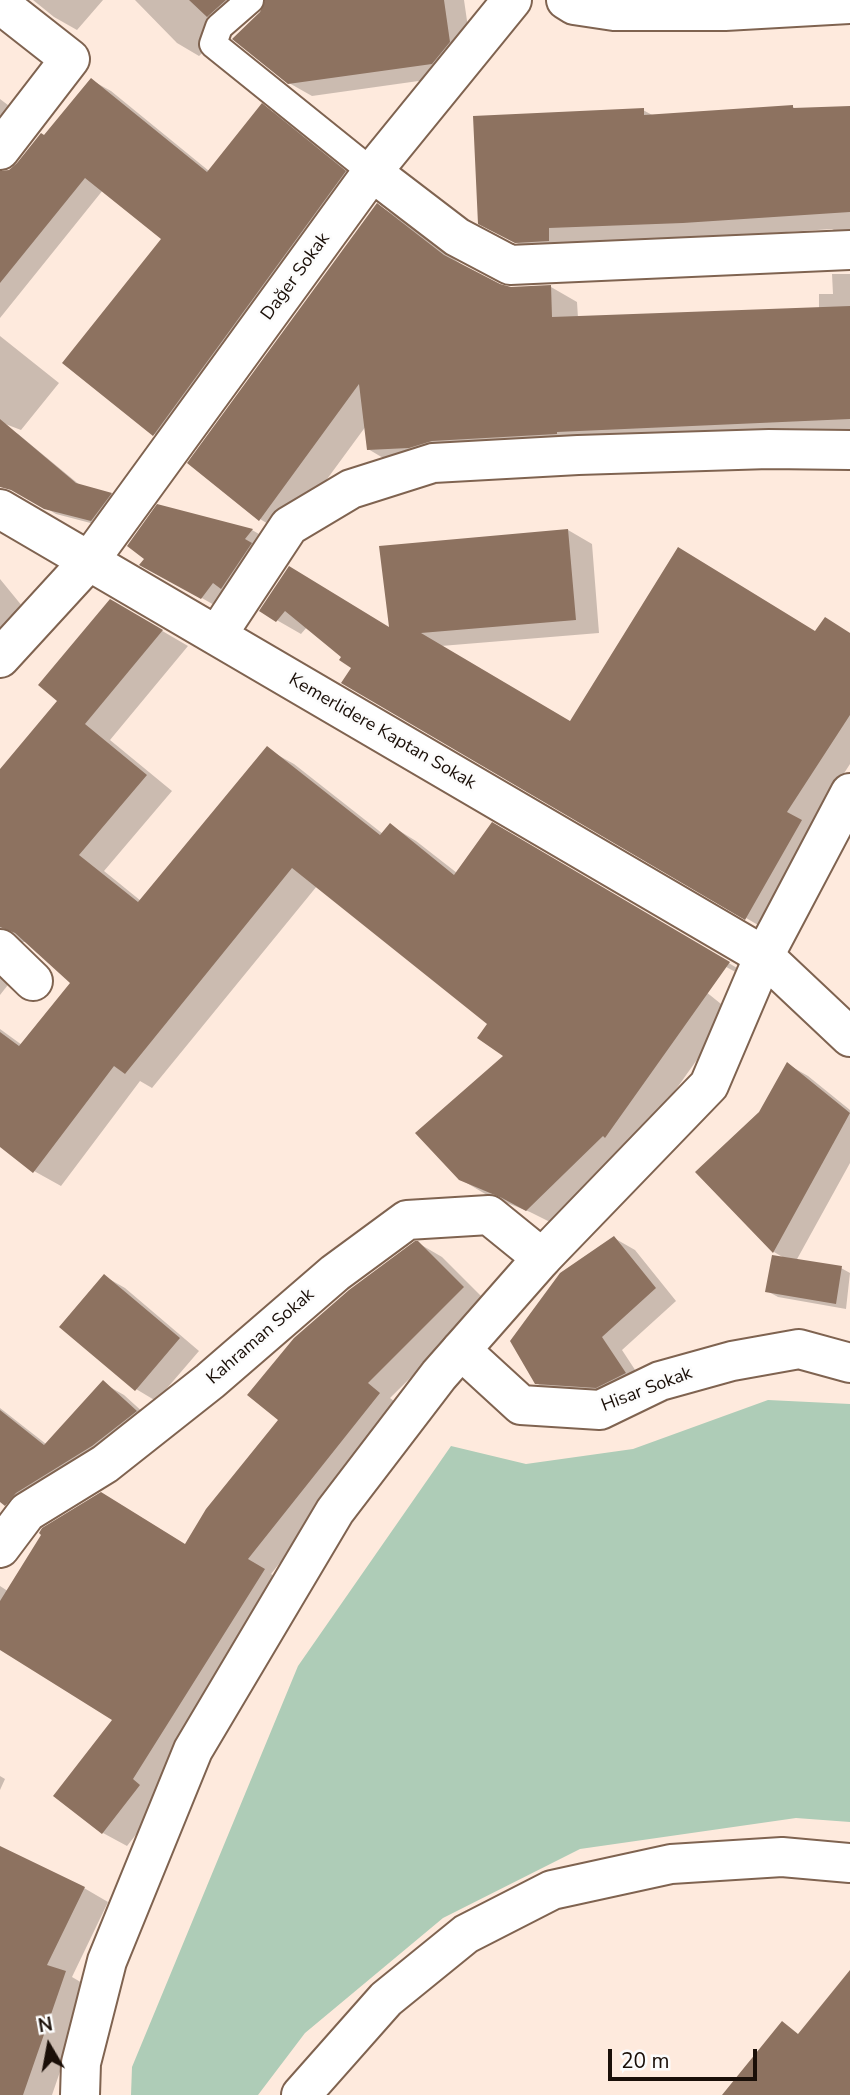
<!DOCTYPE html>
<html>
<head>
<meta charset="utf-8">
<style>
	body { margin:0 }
	#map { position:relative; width:850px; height:2095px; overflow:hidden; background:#feeadd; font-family:"Nunito Sans",sans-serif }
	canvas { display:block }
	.north { position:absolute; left:14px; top:2011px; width:70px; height:70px; -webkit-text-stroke:5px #fcfcfc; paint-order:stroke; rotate:350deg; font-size:19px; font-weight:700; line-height:28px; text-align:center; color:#1a0f08 }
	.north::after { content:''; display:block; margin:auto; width:24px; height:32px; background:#1a0f08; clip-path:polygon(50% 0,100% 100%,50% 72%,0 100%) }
	.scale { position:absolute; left:608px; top:2049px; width:149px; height:32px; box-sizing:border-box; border:4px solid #1a0f08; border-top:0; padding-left:9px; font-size:21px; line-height:24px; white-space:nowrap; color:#1a0f08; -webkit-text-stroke:5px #fcfcfc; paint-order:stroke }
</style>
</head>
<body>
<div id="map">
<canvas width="850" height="2095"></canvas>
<div class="north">N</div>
<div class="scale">20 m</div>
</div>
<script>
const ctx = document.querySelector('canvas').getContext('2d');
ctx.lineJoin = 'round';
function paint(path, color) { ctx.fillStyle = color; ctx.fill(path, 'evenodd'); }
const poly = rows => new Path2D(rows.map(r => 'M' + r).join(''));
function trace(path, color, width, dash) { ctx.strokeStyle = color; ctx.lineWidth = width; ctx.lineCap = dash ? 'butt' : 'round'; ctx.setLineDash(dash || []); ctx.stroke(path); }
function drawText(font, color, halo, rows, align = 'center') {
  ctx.font = font + ' "Nunito Sans",sans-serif'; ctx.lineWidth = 5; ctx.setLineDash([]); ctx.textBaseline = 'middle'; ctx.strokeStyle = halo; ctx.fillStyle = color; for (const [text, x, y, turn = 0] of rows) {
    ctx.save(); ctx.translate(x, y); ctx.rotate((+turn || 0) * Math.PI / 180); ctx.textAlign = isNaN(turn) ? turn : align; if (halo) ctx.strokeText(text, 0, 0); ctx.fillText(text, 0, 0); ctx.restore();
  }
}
paint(poly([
	[768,1400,850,1404,850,1822,796,1818,580,1849,443,1918,305,2033,258,2095,131,2095,132,2067,298,1666,451,1446,526,1464,633,1449]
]), '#aeccb7');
paint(poly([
	[33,0,103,0,77,30,54,17],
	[135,0,263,0,199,56,177,43],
	[267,0,464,0,472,55,454,76,312,96,289,83],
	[91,80,111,91,209,171,262,106,282,117,364,183,173,446,154,434,163,239,103,190,0,318,0,173,8,172,45,137],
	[0,99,25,118,0,153],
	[793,107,797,110,850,107,850,239,832,229,711,237,575,242,575,256,543,257,507,238,643,110,654,116],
	[377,205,403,220,466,268,499,286,511,289,551,287,577,302,578,318,819,309,819,294,833,294,832,274,850,274,850,435,395,465,368,449,366,426,286,535,260,519],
	[0,336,59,383,21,430,0,422],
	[7,428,18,434,81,486,111,494,121,500,102,526,56,514,0,481,0,436],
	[158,506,252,530,280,546,230,614,142,564,147,558],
	[568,530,592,544,599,633,441,646,571,724,850,633,850,764,810,826,824,835,770,932,344,683,353,667,343,657,307,627,301,634,261,611,289,568,391,629],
	[0,579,27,612,0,633],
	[111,601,188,646,110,740,172,791,104,871,141,901,267,749,294,764,383,834,390,825,416,841,457,873,492,824,749,975,747,978,711,959,695,983,731,1012,632,1151,554,1224,530,1212,487,1195,460,1179,506,1056,489,1024,317,886,152,1088,140,1081,61,1186,34,1171,0,1145,0,1029,22,1045,73,983,27,942,22,942,11,948,11,981,0,995,0,771,59,700],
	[787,1064,808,1076,850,1110,850,1163,796,1261,841,1268,850,1273,846,1309,778,1297,767,1291,786,1259,774,1252,698,1172,760,1113],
	[614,1238,635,1250,676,1301,622,1350,645,1385,558,1395,536,1383],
	[418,1243,442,1257,487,1302,390,1398,403,1408,271,1574,288,1584,163,1800,127,1846,103,1833,55,1795,115,1720,0,1648,0,1586,144,1680,186,1545],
	[104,1276,125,1288,199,1351,156,1401,136,1389],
	[103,1383,124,1395,156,1424,26,1516,0,1500,0,1408,46,1444],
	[0,1776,5,1779,0,1790],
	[0,1865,84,1888,108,1902,72,1977,89,1987,52,2095,0,2095]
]), '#0003');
paint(poly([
	[189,0,226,0,207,17],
	[265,0,444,0,450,42,432,64,288,84,232,39,260,12],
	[91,78,207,172,262,103,346,171,153,436,62,363,161,239,85,178,0,283,0,171,9,170,17,163,41,133,44,135],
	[793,105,793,108,850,106,850,212,683,223,549,228,549,241,515,243,478,224,473,116,644,108,644,115],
	[377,203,444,255,500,284,511,287,551,285,552,317,850,306,850,419,557,432,557,434,432,441,409,448,367,450,359,384,259,521,187,463],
	[0,419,76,483,112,493,91,521,44,509,11,490,0,487],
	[157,504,253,529,245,539,252,543,221,589,213,583,201,599,139,565,144,559,127,546],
	[568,529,576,620,421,633,570,721,678,547,815,631,825,617,850,633,850,715,787,812,802,820,745,920,341,683,351,668,339,660,341,657,285,611,276,622,259,611,289,566,389,627,379,546],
	[110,599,163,630,85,724,147,775,79,855,138,902,267,746,380,835,390,823,454,875,492,822,730,962,605,1138,603,1136,526,1211,502,1198,459,1180,415,1133,503,1056,477,1038,487,1024,292,868,125,1074,114,1066,33,1173,0,1147,0,1032,19,1046,70,983,15,933,0,927,0,769,57,701,38,685],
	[787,1062,850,1113,773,1253,695,1172,759,1112],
	[614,1236,656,1288,602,1337,626,1373,596,1388,535,1384,510,1341,560,1273],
	[415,1241,418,1241,464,1287,368,1383,380,1393,248,1559,265,1569,133,1779,140,1785,102,1834,53,1796,112,1720,0,1650,0,1601,41,1535,39,1533,42,1528,101,1492,185,1544,206,1509,278,1420,247,1395,294,1338,349,1290],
	[772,1255,842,1266,836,1304,765,1292],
	[104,1274,180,1338,135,1391,59,1327],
	[103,1380,137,1411,92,1446,16,1493,5,1506,0,1502,0,1410,44,1445],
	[0,1846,85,1887,47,1965,66,1971,23,2095,0,2095],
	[850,1970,850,2095,722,2095,782,2021,798,2034]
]), '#8d7260');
const service = poly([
	[250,0,219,27,213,44,372,172]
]);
const pedestrian = poly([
	[0,1548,27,1512,105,1464,210,1381,335,1273,407,1220,489,1215,542,1258]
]);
const minor = poly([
	[566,0,574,5,614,11,725,11,850,4],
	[0,4,70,59,0,150],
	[372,172,457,237,510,265,850,250],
	[0,509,764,956,850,1037],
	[217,635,289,526,351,489,433,463,578,455,769,449,850,450],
	[0,658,89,561,372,172,512,0],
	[0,949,33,981],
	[461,1350,521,1405,600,1410,660,1381,732,1361,799,1349,850,1363]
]);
const tertiary = poly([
	[80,2095,81,2063,107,1961,193,1750,335,1511,439,1375,542,1258,709,1085,764,956,850,793],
	[301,2095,386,1999,466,1934,552,1890,671,1864,782,1857,850,1863]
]);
trace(service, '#7f6350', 30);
trace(pedestrian, '#7f6350', 42);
trace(minor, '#7f6350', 42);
trace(tertiary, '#7f6350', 42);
trace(service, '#fff', 26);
trace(pedestrian, '#fff', 38);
trace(minor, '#fff', 38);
trace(tertiary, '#fff', 38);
drawText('18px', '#1a0f08', '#fcfcfc', [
	["Dağer Sokak",296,277,-54],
	["Kemerlidere Kaptan Sokak",382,732,30],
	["Kahraman Sokak",261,1337,-41],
	["Hisar Sokak",647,1390,-21]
]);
</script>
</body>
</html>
